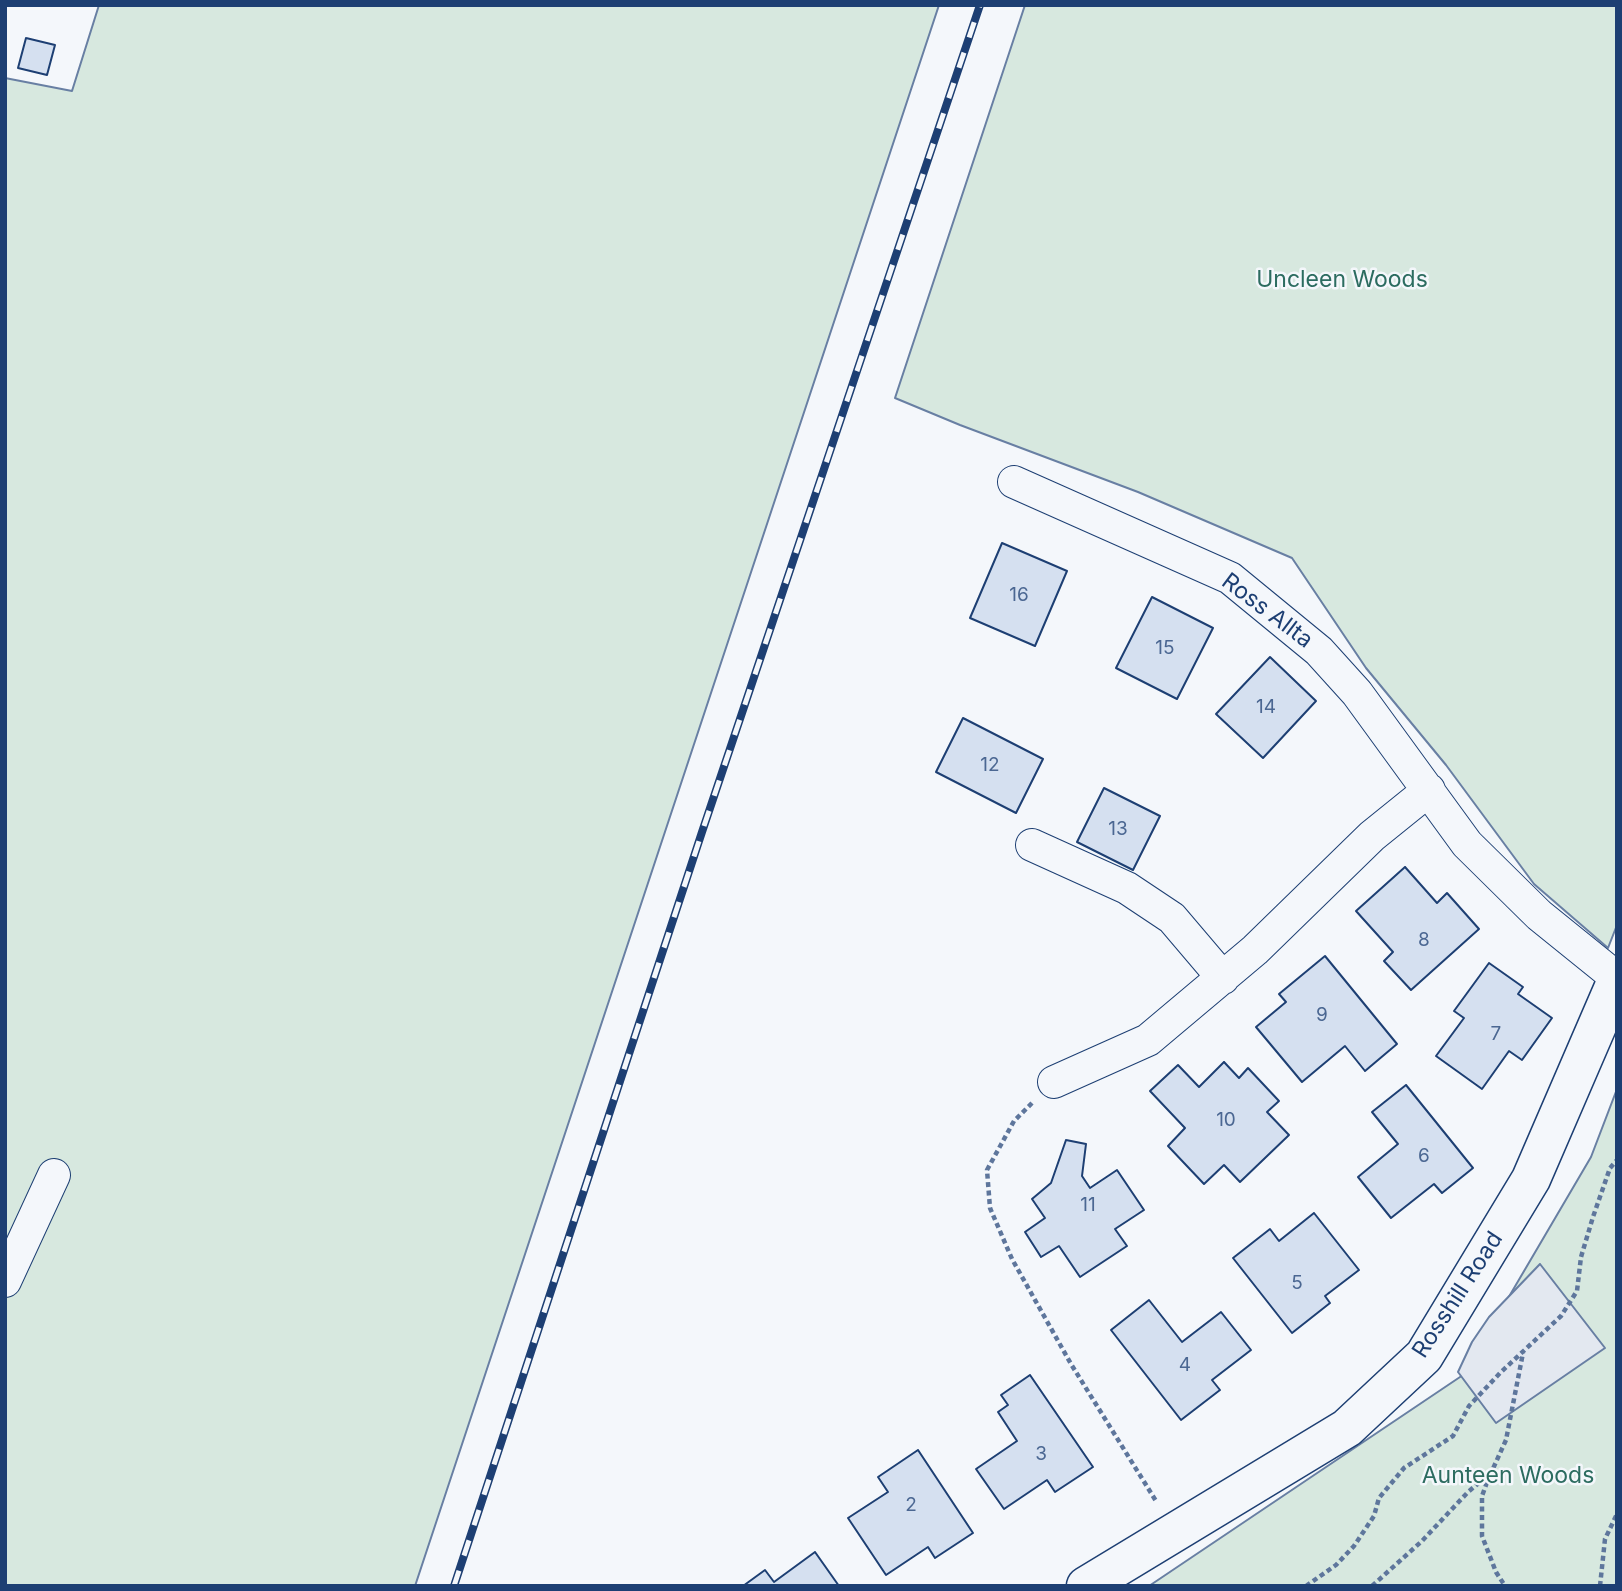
<!DOCTYPE html>
<html>
<head>
<meta charset="utf-8">
<style>
	body { margin:0 }
	#map { position:relative; width:1622px; height:1591px; overflow:hidden; background:#f4f7fb; font-family:Inter,sans-serif }
	canvas { display:block }
	.frame { position:absolute; inset:0; border:7px solid #1d3f73; pointer-events:none }
</style>
</head>
<body>
<div id="map">
<canvas width="1622" height="1591"></canvas>
<div class="frame"></div>
</div>
<script>
const ctx = document.querySelector('canvas').getContext('2d');
ctx.lineJoin = 'round';
function paint(path, color) { ctx.fillStyle = color; ctx.fill(path, 'evenodd'); }
const poly = rows => new Path2D(rows.map(r => 'M' + r).join(''));
function trace(path, color, width, dash) { ctx.strokeStyle = color; ctx.lineWidth = width; ctx.lineCap = dash ? 'butt' : 'round'; ctx.setLineDash(dash || []); ctx.stroke(path); }
function drawText(font, color, halo, rows, align = 'center') {
  ctx.font = font + ' Inter,sans-serif'; ctx.lineWidth = 5; ctx.setLineDash([]); ctx.textBaseline = 'middle'; ctx.strokeStyle = halo; ctx.fillStyle = color; for (const [text, x, y, turn = 0] of rows) {
    ctx.save(); ctx.translate(x, y); ctx.rotate((+turn || 0) * Math.PI / 180); ctx.textAlign = isNaN(turn) ? turn : align; if (halo) ctx.strokeText(text, 0, 0); ctx.fillText(text, 0, 0); ctx.restore();
  }
}
const green = poly([
	[99,5,939,5,415,1586,5,1586,5,78,72,91,99,5],
	[1025,5,1617,5,1617,925,1608,948,1534,884,1446,765,1366,668,1292,558,1138,492,960,425,895,398,1025,5],
	[1617,1089,1617,1586,1149,1586,1463,1375,1591,1157,1617,1089]
]);
paint(green, '#d7e8df');
trace(green, '#687fa3', 2);
const parking = poly([
	[1540,1264,1605,1348,1496,1423,1458,1372,1472,1342,1489,1317,1540,1264]
]);
paint(parking, '#e3e8f0');
trace(parking, '#687fa3', 2);
const building = poly([
	[26,38,55,45,47,75,18,68,26,38],
	[1002,543,1067,571,1035,646,970,618,1002,543],
	[1152,597,1213,628,1177,699,1116,668,1152,597],
	[1270,657,1316,701,1263,758,1216,714,1270,657],
	[963,718,1043,759,1016,813,936,772,963,718],
	[1104,788,1160,816,1133,870,1077,842,1104,788],
	[1405,867,1437,903,1447,893,1479,929,1411,990,1384,961,1393,952,1356,911,1405,867],
	[1325,956,1397,1044,1365,1071,1345,1046,1302,1082,1256,1027,1286,1002,1279,994,1325,956],
	[1489,963,1523,987,1518,994,1552,1018,1522,1060,1509,1051,1482,1089,1436,1056,1464,1018,1454,1011,1489,963],
	[1224,1062,1239,1078,1248,1068,1279,1101,1267,1112,1289,1135,1240,1182,1224,1165,1204,1184,1168,1146,1185,1128,1150,1091,1178,1065,1199,1087,1224,1062],
	[1406,1085,1473,1168,1442,1193,1434,1184,1391,1218,1358,1177,1398,1144,1372,1112,1406,1085],
	[1066,1140,1086,1144,1082,1176,1090,1188,1117,1170,1144,1210,1115,1229,1127,1246,1080,1277,1059,1246,1041,1257,1025,1232,1045,1218,1032,1199,1051,1183,1066,1140],
	[1314,1213,1359,1270,1325,1296,1330,1303,1292,1333,1233,1258,1270,1229,1279,1241,1314,1213],
	[1149,1300,1182,1342,1221,1312,1251,1350,1212,1380,1220,1390,1181,1420,1111,1330,1149,1300],
	[1030,1375,1093,1467,1055,1492,1047,1480,1004,1509,976,1469,1017,1441,998,1412,1008,1405,1001,1395,1030,1375],
	[918,1450,973,1533,935,1558,928,1547,886,1575,848,1518,888,1492,878,1477,918,1450],
	[815,1552,839,1586,743,1586,765,1570,774,1582,815,1552]
]);
paint(building, '#d5e0f0');
trace(building, '#1d3f73', 2);
const minor = poly([
	[1014,482,1230,578,1319,651,1357,693,1467,844,1539,915,1617,978],
	[1032,845,1127,888,1172,918,1223,978],
	[1054,1082,1148,1040,1255,950,1372,836,1429,790],
	[5,1281,54,1175]
]);
const tertiary = poly([
	[1086,1586,1347,1428,1424,1356,1531,1179,1617,980]
]);
trace(minor, '#1d3f73', 34);
trace(tertiary, '#1d3f73', 41);
trace(poly([
	[1032,1103,1014,1121,987,1170,990,1208,1012,1259,1071,1364,1156,1501],
	[1490,1474,1482,1496,1482,1536,1496,1572,1505,1586],
	[1306,1586,1336,1565,1354,1546,1374,1516,1379,1498,1404,1468,1453,1436,1469,1406,1500,1373,1561,1316,1577,1291,1581,1257,1593,1217,1610,1168,1617,1160],
	[1372,1586,1422,1541,1468,1492,1491,1473,1506,1440,1523,1353],
	[1600,1586,1605,1539,1617,1514]
]), '#5e769c', 4.5, [5, 3.5]);
trace(minor, '#f4f7fb', 32);
trace(tertiary, '#f4f7fb', 38);
const rail = poly([
	[454,1586,702,832,980,5]
]);
trace(rail, '#1d3f73', 8);
trace(rail, '#f4f7fb', 5, [16]);
drawText('19px', '#4b6792', null, [
	["16",1019,595],
	["15",1165,648],
	["14",1266,707],
	["12",990,765],
	["13",1118,829],
	["8",1424,940],
	["9",1322,1015],
	["7",1496,1034],
	["10",1226,1120],
	["6",1424,1156],
	["11",1088,1205],
	["5",1297,1283],
	["4",1185,1365],
	["3",1041,1454],
	["2",911,1505]
]);
drawText('23px', '#2c6c60', '#f4f7fb', [
	["Uncleen Woods",1342,280],
	["Aunteen Woods",1508,1476]
]);
drawText('23px', '#1d3f73', '#f4f7fb', [
	["Ross Allta",1267,611,37],
	["Rosshill Road",1458,1295,-57]
]);
</script>
</body>
</html>
